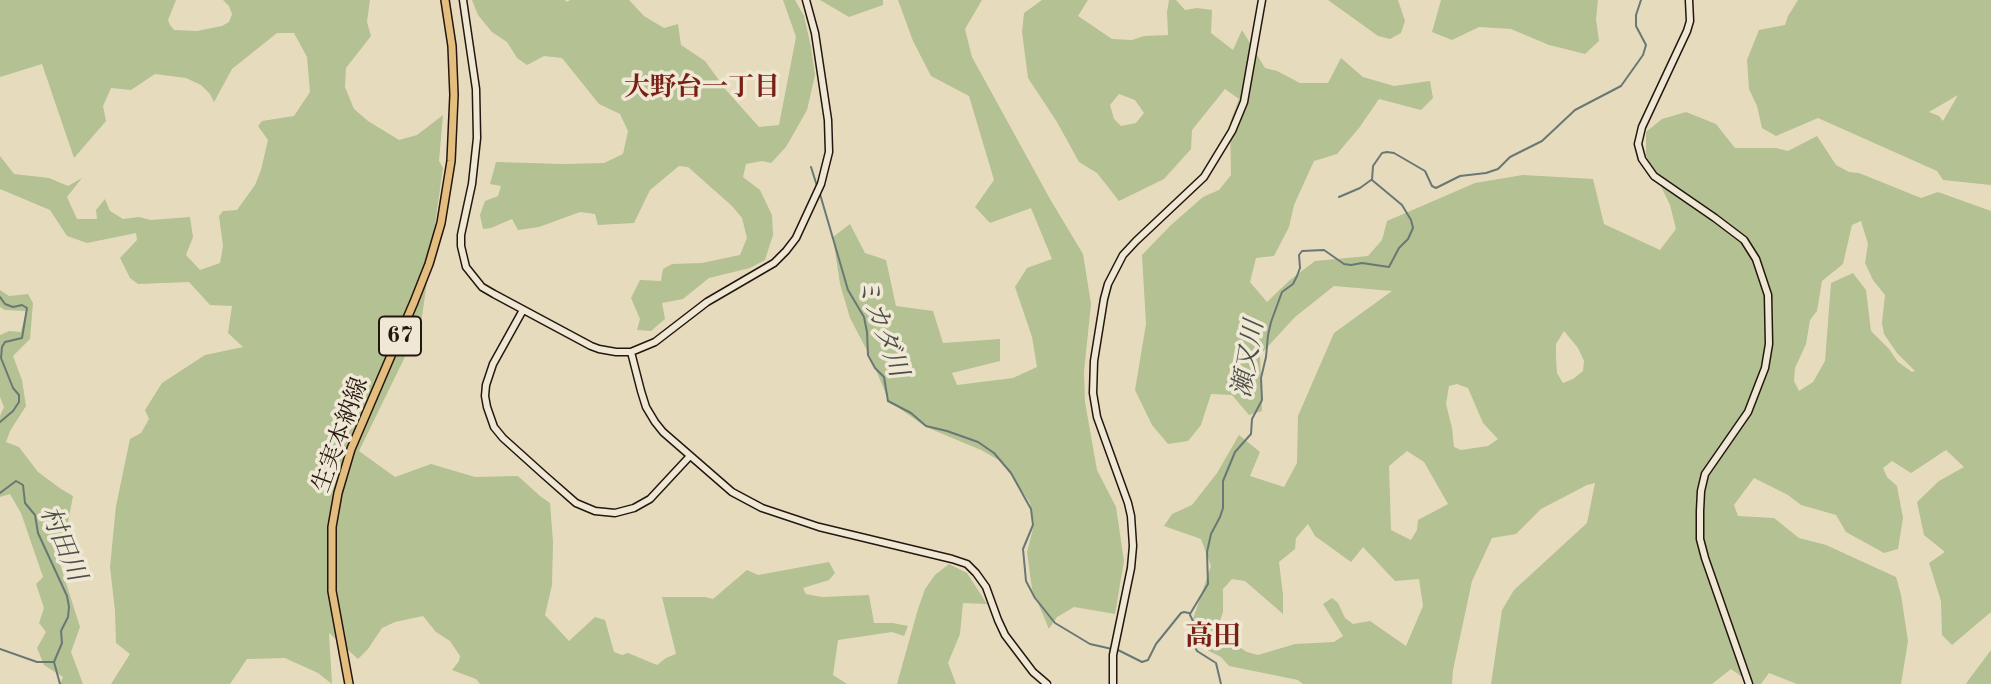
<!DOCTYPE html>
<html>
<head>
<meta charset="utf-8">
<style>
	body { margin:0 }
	canvas { display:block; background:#e7dbbd }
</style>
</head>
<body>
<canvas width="1991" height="684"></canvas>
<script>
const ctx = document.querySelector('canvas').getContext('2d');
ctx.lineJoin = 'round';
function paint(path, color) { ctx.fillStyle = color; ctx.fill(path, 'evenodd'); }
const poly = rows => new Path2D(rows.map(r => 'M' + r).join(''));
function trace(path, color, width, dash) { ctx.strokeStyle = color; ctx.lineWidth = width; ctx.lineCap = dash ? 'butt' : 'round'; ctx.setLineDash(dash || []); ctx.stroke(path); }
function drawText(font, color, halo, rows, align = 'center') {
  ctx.font = font + ' "Old Standard TT","Noto Serif JP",serif'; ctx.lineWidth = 7; ctx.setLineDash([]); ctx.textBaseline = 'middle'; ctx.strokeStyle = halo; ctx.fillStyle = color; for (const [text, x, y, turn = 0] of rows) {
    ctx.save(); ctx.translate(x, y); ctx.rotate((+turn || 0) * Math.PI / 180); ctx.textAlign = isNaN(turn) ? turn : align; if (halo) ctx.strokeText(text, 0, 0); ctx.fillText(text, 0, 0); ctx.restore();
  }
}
paint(poly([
	[0,0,176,0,168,20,170,25,174,30,197,31,222,26,229,22,232,14,229,6,223,0,370,0,367,22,371,36,346,68,345,87,354,109,368,121,399,140,417,135,443,115,439,161,443,168,421,324,359,451,395,477,431,464,475,477,518,476,540,496,550,503,553,542,552,585,545,615,569,641,595,617,605,620,614,652,622,655,628,653,657,665,666,658,676,654,662,597,705,597,713,599,747,570,758,575,829,562,835,573,829,580,803,588,806,594,822,597,869,595,874,623,893,623,908,626,904,636,892,632,838,640,833,675,847,684,480,684,476,679,452,670,459,661,460,656,450,641,436,632,423,616,395,622,382,628,368,649,358,659,329,633,332,684,318,673,285,658,247,659,230,684,111,684,130,654,116,643,115,611,110,567,116,506,130,439,141,433,149,419,145,410,162,383,205,355,243,347,228,333,232,306,210,305,189,282,138,284,130,278,120,258,137,240,136,233,87,243,67,236,50,210,0,189,0,156,14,174,49,178,68,186,82,178,67,197,77,219,97,219,96,210,105,199,110,211,123,219,139,217,151,220,190,217,193,237,186,255,200,270,220,263,223,246,219,216,223,211,237,210,255,185,261,170,268,140,258,126,262,121,294,116,310,92,307,57,294,33,277,33,232,69,214,102,210,94,201,85,186,78,155,74,131,90,111,88,103,106,106,121,74,158,42,64,0,77],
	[472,0,565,0,567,2,570,0,629,0,644,16,664,28,678,24,681,45,705,61,726,90,759,127,779,125,796,37,783,0,795,0,804,16,811,47,815,75,807,110,786,147,771,163,762,161,746,164,743,177,760,190,772,215,773,235,765,260,750,268,709,278,683,299,662,303,665,319,651,331,637,330,640,319,631,298,640,280,661,281,663,269,672,264,702,263,740,255,747,238,742,218,732,206,688,167,679,166,650,190,634,223,598,225,595,214,580,212,539,227,518,230,512,219,491,228,483,229,480,215,485,201,498,196,501,186,490,184,496,162,563,164,604,163,623,154,628,131,620,114,599,104,562,58,544,56,527,65,517,58,507,42,492,32,478,15],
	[820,0,883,0,883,5,849,17],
	[898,0,982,0,965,29,972,57,1050,199,1083,254,1091,304,1084,372,1085,402,1097,470,1116,507,1124,561,1115,614,1074,607,1057,617,1049,629,1032,589,1027,552,1034,525,1030,503,1004,463,981,450,926,427,889,401,870,356,850,318,840,284,833,237,850,224,865,253,886,260,896,306,933,311,943,343,1000,339,1000,361,952,373,957,385,1013,378,1037,367,1032,337,1015,287,1027,268,1052,259,1031,208,990,223,975,207,994,180,969,96,931,76,913,41],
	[1042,0,1088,0,1078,16,1112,39,1132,40,1144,36,1168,35,1167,12,1169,0,1176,0,1185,10,1197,8,1212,10,1211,33,1233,50,1242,30,1265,68,1277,71,1300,83,1328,83,1341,58,1363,77,1394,86,1430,81,1433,98,1421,110,1379,99,1359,128,1337,154,1314,161,1294,205,1289,227,1274,256,1256,258,1250,282,1267,302,1290,280,1315,261,1368,256,1382,240,1387,221,1475,183,1523,175,1593,179,1604,224,1660,250,1676,229,1670,205,1646,155,1646,132,1662,119,1686,112,1716,124,1735,148,1776,148,1788,151,1817,136,1836,165,1849,172,1859,173,1921,198,1938,192,1991,211,1991,612,1952,645,1942,635,1941,601,1929,563,1945,552,1924,535,1917,502,1939,481,1964,467,1946,450,1911,473,1892,461,1883,468,1887,477,1897,486,1903,518,1898,549,1884,553,1846,532,1836,515,1801,505,1788,495,1754,478,1734,505,1738,516,1774,518,1799,538,1826,545,1896,577,1901,595,1908,641,1901,684,1797,684,1769,673,1761,684,1752,684,1731,669,1712,684,1491,684,1502,610,1514,590,1587,523,1595,483,1587,485,1541,509,1516,534,1492,538,1472,581,1453,670,1452,684,1303,684,1298,680,1229,666,1221,657,1205,649,1189,638,1194,616,1211,566,1201,539,1164,526,1172,514,1192,505,1217,473,1239,435,1260,452,1250,476,1284,487,1297,463,1298,416,1334,333,1392,291,1334,286,1295,317,1260,355,1262,411,1249,415,1232,395,1211,394,1201,425,1188,441,1168,444,1152,425,1135,390,1146,324,1142,255,1171,225,1203,197,1219,190,1231,175,1230,123,1239,99,1225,89,1192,130,1191,149,1164,179,1119,201,1097,173,1079,162,1057,122,1028,78,1022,32,1024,13],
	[1119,94,1135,100,1144,113,1136,123,1121,126,1114,119,1110,105],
	[1861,221,1868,244,1865,263,1873,280,1885,295,1882,323,1884,334,1897,353,1915,371,1912,372,1898,362,1889,349,1871,331,1866,290,1853,273,1831,283,1825,361,1813,382,1799,391,1794,381,1795,368,1806,344,1810,320,1817,311,1822,281,1843,264,1852,225],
	[1564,331,1578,348,1584,361,1583,371,1573,379,1563,383,1557,373,1556,357,1556,344],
	[1457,384,1468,388,1483,423,1498,439,1488,446,1461,450,1454,447,1452,428,1446,404,1449,386],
	[1407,451,1424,462,1448,504,1418,520,1417,530,1411,540,1391,530,1389,466],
	[1308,524,1315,536,1351,562,1363,547,1395,581,1419,579,1423,606,1406,646,1370,621,1353,624,1345,618,1338,603,1332,598,1323,604,1343,636,1334,642,1295,644,1258,655,1247,652,1225,638,1218,626,1223,612,1223,589,1232,579,1245,581,1283,614,1283,595,1279,562,1295,549,1296,538],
	[1328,0,1398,0,1405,21,1401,33,1390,39,1378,36],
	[1441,0,1598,0,1596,19,1599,41,1585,54,1549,45,1511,29,1479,27,1452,40,1432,32],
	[1798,0,1991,0,1991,185,1943,180,1937,171,1818,118,1776,136,1762,128,1757,106,1749,89,1747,60,1759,30,1785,25,1788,16],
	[1958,95,1943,121,1939,116,1929,112],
	[0,290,9,296,28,294,33,303,30,339,13,356,22,380,26,406,10,431,6,442,19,447,38,472,61,489,73,496,60,564,80,627,71,652,83,684,60,684,63,677,44,665,37,648,46,632,39,623,44,608,36,584,43,577,21,513,10,494,0,497,0,416,4,407,0,397,0,335,9,331,21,332,26,311,5,310,0,307],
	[949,564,967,573,987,604,963,603,960,634,948,663,956,684,897,684,918,609,925,589,935,575],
	[1991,650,1991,684,1966,684,1970,678]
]), '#b3c193');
trace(poly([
	[811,167,817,186],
	[820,194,848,290,864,317,867,332,868,355,875,368,884,377,888,401,911,413,926,426,947,431,978,442,994,453,1011,473,1031,509,1033,525,1023,549,1026,581,1035,598,1055,623,1090,644,1112,649],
	[1339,197,1360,188,1371,180],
	[0,297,5,304,13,307,22,305,27,308,22,338,5,342,2,347,1,358,13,388,19,395,19,402,13,411,0,422],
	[0,493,16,481,23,485,25,503,35,515,38,533,67,596,69,607,68,617,61,631,62,643,54,662,60,684],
	[1190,614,1208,584,1207,552,1211,534,1220,517,1223,508,1223,481,1235,452,1251,434,1252,419,1262,400,1261,378,1266,357,1268,335,1271,322,1282,292,1293,284,1297,276,1300,268,1299,255,1302,251,1324,250,1344,264,1351,265,1362,263,1389,267,1399,248,1408,239,1413,228,1411,220,1402,205,1372,180,1373,166,1382,153,1387,152,1394,153,1425,171,1432,186,1436,188,1460,176,1486,173,1498,169,1510,157,1542,141,1575,110,1621,86,1643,55,1646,45,1636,26,1636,15,1641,0],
	[1190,615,1194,623,1193,643,1197,651,1216,663,1221,684],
	[0,649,37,662,53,662],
	[1118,650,1142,662,1148,660,1156,644,1181,613,1184,612,1189,613]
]), '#6a7875', 2);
const secondary = poly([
	[463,0,476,89,477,138,472,184,461,235,461,246,466,267,482,287,494,294,591,346,599,349,616,352,631,352,655,342,707,302,774,263,786,251,796,238,821,184,829,152,828,120,815,33,806,0],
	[1689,0,1690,21,1687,31,1642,127,1638,144,1642,159,1654,176,1715,218,1744,240,1756,259,1768,295,1769,344,1765,368,1748,412,1705,474,1701,491,1700,511,1700,539,1705,558,1749,684],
	[523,310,493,364,486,385,485,396,487,407,494,427,503,438,543,474,576,503,595,511,615,513,634,508,650,499,690,456],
	[631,352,641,391,646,407,655,422,663,432,732,492,762,508,819,527,952,559,967,564,976,573,986,587,998,620,1005,635,1033,672,1047,684],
	[1113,684,1113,655,1131,568,1133,546,1131,516,1128,503,1097,417,1093,393,1094,361,1104,299,1108,284,1123,255,1136,241,1204,177,1232,131,1244,102,1262,0]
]);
const primary = poly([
	[349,684,332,591,332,527,338,493,351,449,414,302,429,264,441,223,451,161,454,95,452,46,445,0]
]);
trace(secondary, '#261610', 9);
trace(primary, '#261610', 10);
trace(secondary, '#efe8d4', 6);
trace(primary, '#e4be7e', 7);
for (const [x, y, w] of [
	[400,336,42]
]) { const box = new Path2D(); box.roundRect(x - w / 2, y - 19.5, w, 39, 5); ctx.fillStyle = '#efe8d4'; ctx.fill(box); trace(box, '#261610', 2); }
drawText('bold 23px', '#261610', null, [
	["67",400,336]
]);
drawText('24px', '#261610', '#efe8d4', [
	["生実本納線",341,435,-70]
]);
drawText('bold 26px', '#7a1f14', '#efe8d4', [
	["大野台一丁目",702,88]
]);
drawText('italic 26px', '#4e4f4b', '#efe8d4', [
	["ミカダ川",881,327,70],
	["瀬又川",1249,359,-80],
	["村田川",62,544,67]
]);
drawText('bold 28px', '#7a1f14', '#efe8d4', [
	["高田",1213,638]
]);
</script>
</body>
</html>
